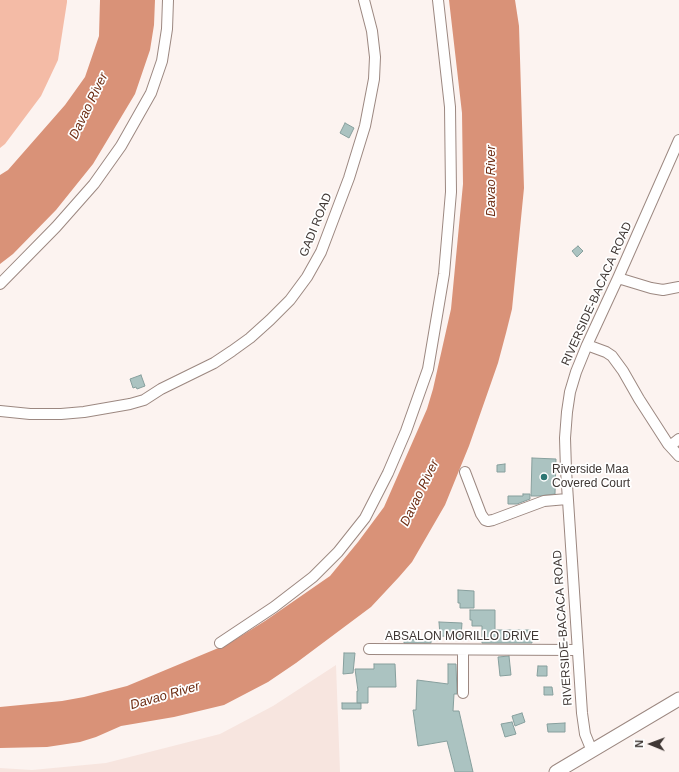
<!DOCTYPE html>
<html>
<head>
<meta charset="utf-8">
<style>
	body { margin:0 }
	#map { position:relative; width:679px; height:772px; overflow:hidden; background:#fcf3f0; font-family:Arial,sans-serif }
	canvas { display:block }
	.north { position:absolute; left:631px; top:724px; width:40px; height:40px; -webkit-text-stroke:3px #fff; paint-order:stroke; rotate:271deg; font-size:11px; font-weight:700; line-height:16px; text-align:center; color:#3f3734 }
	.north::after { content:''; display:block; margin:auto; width:14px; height:18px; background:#3f3734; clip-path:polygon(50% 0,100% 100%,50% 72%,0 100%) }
</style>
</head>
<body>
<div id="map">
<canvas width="679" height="772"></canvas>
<div class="north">N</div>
</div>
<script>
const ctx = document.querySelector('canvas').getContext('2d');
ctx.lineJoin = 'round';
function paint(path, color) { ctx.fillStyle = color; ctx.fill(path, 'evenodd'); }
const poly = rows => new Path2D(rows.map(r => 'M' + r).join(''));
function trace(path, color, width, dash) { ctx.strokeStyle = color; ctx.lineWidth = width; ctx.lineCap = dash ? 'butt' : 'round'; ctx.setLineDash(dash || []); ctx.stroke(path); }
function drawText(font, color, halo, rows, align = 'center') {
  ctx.font = font + ' Arial,sans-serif'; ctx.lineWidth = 3.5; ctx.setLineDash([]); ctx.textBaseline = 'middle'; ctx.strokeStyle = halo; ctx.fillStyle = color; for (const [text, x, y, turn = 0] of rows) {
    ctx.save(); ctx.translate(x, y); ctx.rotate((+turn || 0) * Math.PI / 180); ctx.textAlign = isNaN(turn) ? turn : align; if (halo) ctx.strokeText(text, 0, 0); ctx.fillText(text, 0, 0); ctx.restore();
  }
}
paint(poly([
	[336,665,340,772,0,772,0,768,32,770,106,763,220,734,273,706]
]), '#f7e5df');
paint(poly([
	[0,0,67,0,67,2,58,60,41,96,5,144,0,148]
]), '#f4bba6');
paint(poly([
	[100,0,155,0,154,25,150,50,135,94,93,164,56,210,13,254,0,264,0,175,8,170,65,105,85,77,99,36],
	[449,0,515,0,519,26,524,188,515,279,512,309,506,333,498,363,469,446,445,505,412,562,399,577,371,607,296,663,268,682,224,705,174,717,121,726,96,737,80,742,47,747,0,748,0,707,62,701,84,697,127,686,228,644,265,621,330,576,358,542,384,507,427,409,433,389,451,309,463,184,462,113]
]), '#d99278');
const building = poly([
	[345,123,354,128,349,138,340,133,345,123],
	[578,246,583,251,577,257,572,251,578,246],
	[141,375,145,386,137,389,136,387,133,388,130,379,141,375],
	[532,458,556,459,555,494,539,496,531,496,532,458],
	[505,464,505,472,497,472,497,465,505,464],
	[523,494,530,494,530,499,517,504,508,504,508,496,523,496,523,494],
	[458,590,474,591,474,608,460,608,460,603,458,603,458,590],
	[470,610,495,610,495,630,531,630,532,643,482,643,482,626,472,626,472,620,470,620,470,610],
	[439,622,462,623,461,637,440,636,439,622],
	[431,639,431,643,404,643,404,640,431,639],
	[344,653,355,653,353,673,343,674,344,653],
	[509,656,511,675,500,676,498,657,509,656],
	[374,664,395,664,396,687,368,687,368,703,357,703,357,691,358,691,355,669,374,669,374,664],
	[448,664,456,664,457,694,454,694,453,711,459,711,473,772,455,772,447,741,418,746,413,710,416,710,417,680,448,684,448,664],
	[538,666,547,666,547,676,537,676,538,666],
	[544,687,552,687,553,695,544,695,544,687],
	[342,703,361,703,361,709,342,709,342,703],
	[522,713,525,722,515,726,512,716,522,713],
	[512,722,516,734,505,737,501,724,512,722],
	[565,723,565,732,548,732,547,724,565,723]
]);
paint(building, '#abc3c1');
trace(building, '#879f9d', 1);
const minor = poly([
	[618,278,651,288,663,290,679,287],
	[0,284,56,227,94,184,121,146,151,93,162,61,167,29,168,0],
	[587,345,606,352,612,356,623,371,639,399,668,444,679,456],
	[0,411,30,414,61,414,84,412,130,404,144,400,161,389,214,363,232,351,250,338,270,320,290,300,307,277,321,252,349,178,365,126,374,79,375,57,372,31,364,0],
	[670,446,679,439],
	[465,472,481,514,485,520,488,521,493,520,544,501,567,499],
	[220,643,274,607,313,577,338,552,365,518,388,473,406,431,428,369,444,274,451,192,450,107,438,0],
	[369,649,578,650],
	[463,650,463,693],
	[592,751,585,734,582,713,566,470,565,438,567,412,570,392,576,372,587,345,618,278,679,140]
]);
const major = poly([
	[556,772,679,699]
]);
trace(minor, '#9c8881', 12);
trace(major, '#9c8881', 15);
trace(minor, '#fff', 10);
trace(major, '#fff', 13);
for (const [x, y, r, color] of [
	[544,477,4,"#2d7673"]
]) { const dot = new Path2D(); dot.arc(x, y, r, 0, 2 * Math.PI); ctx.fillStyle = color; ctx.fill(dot); trace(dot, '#fff', 1.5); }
drawText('12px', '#3f3734', '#fff', [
	["GADI ROAD",316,225,-68],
	["RIVERSIDE-BACACA ROAD",597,294,-66],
	["RIVERSIDE-BACACA ROAD",563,628,-94],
	["ABSALON MORILLO DRIVE",462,637]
]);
drawText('12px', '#3f3734', '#fff', [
	["Riverside Maa",552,470],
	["Covered Court",552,484]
], 'left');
drawText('italic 13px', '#6d2c12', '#fff', [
	["Davao River",89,106,-64],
	["Davao River",491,181,-90],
	["Davao River",420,493,-64],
	["Davao River",165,696,-16]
]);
</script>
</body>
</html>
